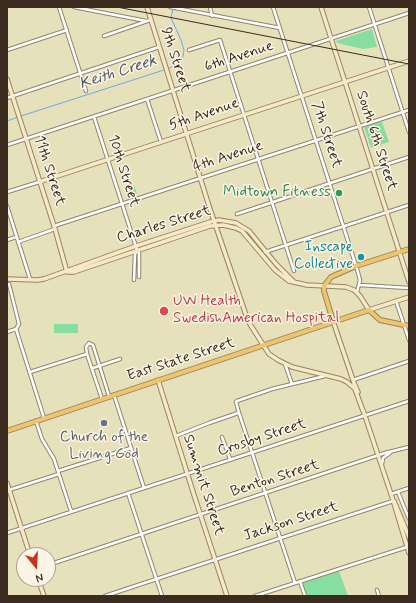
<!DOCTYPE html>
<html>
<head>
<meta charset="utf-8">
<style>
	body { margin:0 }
	#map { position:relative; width:416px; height:603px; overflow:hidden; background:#e6e0bb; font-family:Mynerve,sans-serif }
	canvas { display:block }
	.frame { position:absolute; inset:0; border:8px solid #3b2a1e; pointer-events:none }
	.north { position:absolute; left:16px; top:547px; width:40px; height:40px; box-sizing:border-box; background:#fcf5e5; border:1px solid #afa495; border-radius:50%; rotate:162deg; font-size:11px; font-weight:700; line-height:16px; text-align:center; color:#3b2a1e }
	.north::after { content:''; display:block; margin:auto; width:14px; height:18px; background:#c8321e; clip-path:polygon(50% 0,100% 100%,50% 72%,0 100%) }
</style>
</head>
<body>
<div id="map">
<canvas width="416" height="603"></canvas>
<div class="frame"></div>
<div class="north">N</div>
</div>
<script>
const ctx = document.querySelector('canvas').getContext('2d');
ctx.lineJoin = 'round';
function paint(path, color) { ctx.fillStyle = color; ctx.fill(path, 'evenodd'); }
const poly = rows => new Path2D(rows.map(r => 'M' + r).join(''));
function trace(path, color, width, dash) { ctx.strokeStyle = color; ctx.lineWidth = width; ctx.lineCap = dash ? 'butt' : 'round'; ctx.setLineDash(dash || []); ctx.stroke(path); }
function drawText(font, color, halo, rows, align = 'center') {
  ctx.font = font + ' Mynerve,sans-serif'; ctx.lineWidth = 3; ctx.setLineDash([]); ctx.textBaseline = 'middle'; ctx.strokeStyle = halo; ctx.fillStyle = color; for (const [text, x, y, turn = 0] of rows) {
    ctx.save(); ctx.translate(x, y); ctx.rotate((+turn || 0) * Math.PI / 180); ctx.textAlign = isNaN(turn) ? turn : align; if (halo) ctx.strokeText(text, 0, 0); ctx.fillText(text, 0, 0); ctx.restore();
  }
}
paint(poly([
	[372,29,377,47,363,49,337,43,336,41],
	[380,122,382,122,389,142,371,148,364,127],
	[134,185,137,194,127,197,124,188],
	[54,324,78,324,78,333,54,333],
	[339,571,348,596,307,596,303,584,304,582]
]), '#87dea1');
trace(poly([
	[167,69,177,65,183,56,184,50,181,40,171,18,173,9],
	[21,116,164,70],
	[7,121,18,117]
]), '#6dabdf', 1);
const street = poly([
	[59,7,86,91],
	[74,7,146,21],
	[170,7,280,28],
	[210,7,212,16],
	[273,7,357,269,360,280,357,292],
	[369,7,409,132],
	[104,36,150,20],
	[7,50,67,30],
	[189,50,220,40,294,271],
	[7,98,159,47],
	[147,99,161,142],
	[94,117,137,250,139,253,139,277],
	[7,145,409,13],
	[7,192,39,182],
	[7,206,30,279],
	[237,214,409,157],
	[54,226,409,110],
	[7,240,16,237],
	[18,242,55,229],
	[265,252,409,205],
	[134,280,135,254,137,251],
	[9,284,19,324,16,329,44,418],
	[360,285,409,288],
	[396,301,409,340],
	[7,332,16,329],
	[285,364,292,384],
	[93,368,120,359],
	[30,372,87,354],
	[353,380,409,361],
	[114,395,144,488],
	[102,399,87,354,86,347,89,343,93,345,109,396],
	[36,421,42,439,54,459,71,511],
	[176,436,209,423,238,413],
	[222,437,230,459],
	[382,464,383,458,390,453],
	[58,471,131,448],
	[9,490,59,474],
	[398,492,409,519],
	[128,493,162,596],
	[391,494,409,488],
	[7,533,409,401],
	[48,565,385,453,409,447],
	[300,581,305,596],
	[295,583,239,413,236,402,237,401,272,389,325,376],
	[377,590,379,596],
	[105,596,393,501],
	[255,596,407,547]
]);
const secondary = poly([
	[147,7,209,206,248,321,269,354,278,360,292,367,341,379,347,382,355,389,363,411],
	[321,7,409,282],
	[7,79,55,229,67,272],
	[39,182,409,61],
	[67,272,74,272,210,226,223,225,236,228,242,231,275,270,289,281,307,285,346,287,354,290,360,296,369,310,409,297],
	[7,279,37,280,44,279,136,246,210,222,219,220,236,223,249,231,276,264,294,282],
	[333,321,354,383,358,392],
	[158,380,194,495,227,596],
	[363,410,393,500,409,553],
	[7,483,30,555],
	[394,501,409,537],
	[38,579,44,596]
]);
const primary = poly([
	[333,321,324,291,324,286,331,277,356,266,409,249],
	[7,431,369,310,380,320,409,326]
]);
trace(street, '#90856c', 4.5);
trace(secondary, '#90856c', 5.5);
trace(primary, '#90856c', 6);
trace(street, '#fff', 2.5);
trace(secondary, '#f8e8c3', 3.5);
trace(primary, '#eec569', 4);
trace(poly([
	[117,7,409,64]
]), '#3b2a1e', 1);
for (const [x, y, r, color] of [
	[339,193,4,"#2e9e5b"],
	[361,257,4,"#0f9aa8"],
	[164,311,5,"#e0444e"],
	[104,423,4,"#6b7280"]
]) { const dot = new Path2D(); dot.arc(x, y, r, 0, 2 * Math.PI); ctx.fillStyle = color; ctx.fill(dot); trace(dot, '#fcf5e5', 1.5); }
drawText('15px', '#3b2a1e', '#fcf5e5', [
	["6th Avenue",239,57,-18],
	["9th Street",175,60,72],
	["5th Avenue",204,115,-19],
	["7th Street",326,135,72],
	["South 6th Street",376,141,72],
	["4th Avenue",228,157,-18],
	["11th Street",49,171,72],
	["10th Street",123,171,72],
	["Charles Street",164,225,-17],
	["East State Street",181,360,-18],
	["Crosby Street",262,438,-18],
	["Benton Street",275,479,-18],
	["Summit Street",203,485,72],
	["Jackson Street",291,522,-18]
]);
drawText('15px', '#27864d', '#fcf5e5', [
	["Midtown Fitness",331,193]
], 'right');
drawText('15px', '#0d838f', '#fcf5e5', [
	["Inscape",353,248],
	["Collective",353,265]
], 'right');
drawText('15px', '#be3a42', '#fcf5e5', [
	["UW Health",173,302],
	["SwedishAmerican Hospital",173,319]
], 'left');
drawText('15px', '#5b616d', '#fcf5e5', [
	["Church of the",104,438],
	["Living God",104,455]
]);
drawText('italic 16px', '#4c5762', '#fcf5e5', [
	["Keith Creek",118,73,-18]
]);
</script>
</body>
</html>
